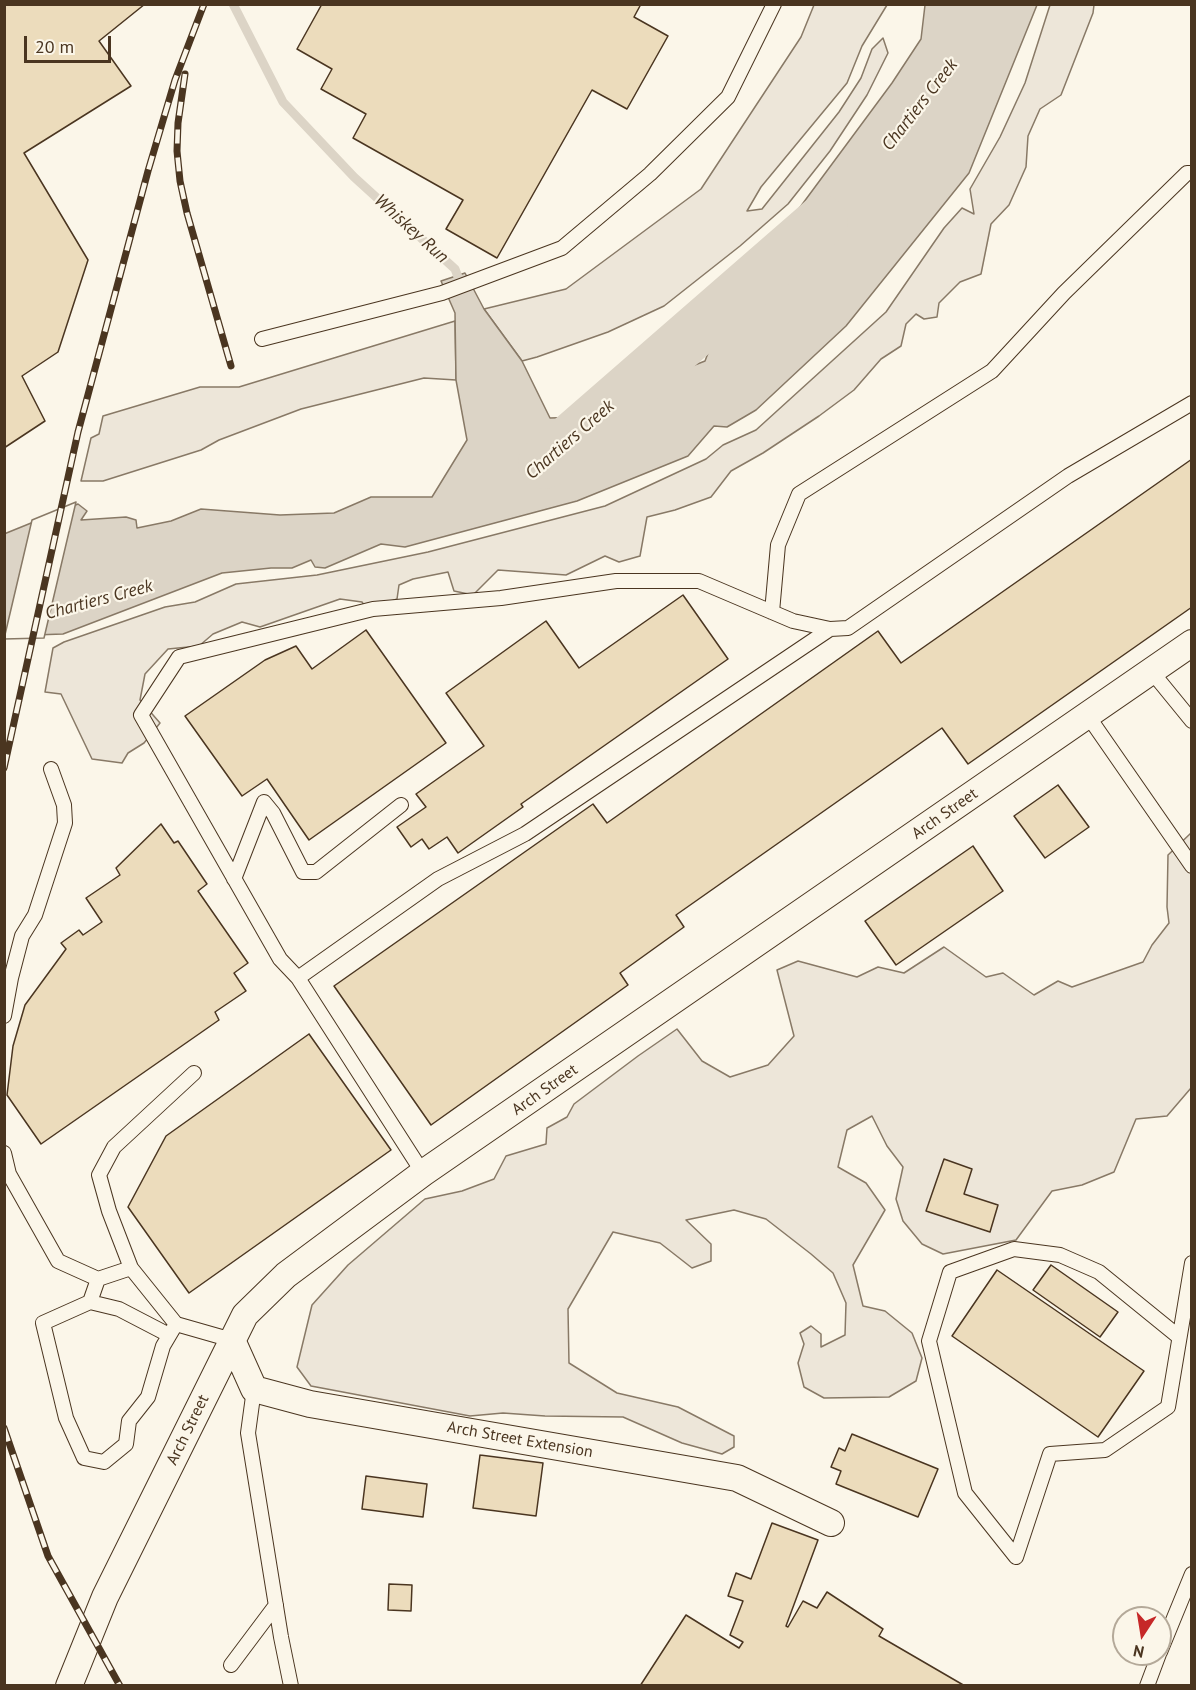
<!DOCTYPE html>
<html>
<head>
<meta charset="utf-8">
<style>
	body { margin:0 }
	#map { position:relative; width:1196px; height:1690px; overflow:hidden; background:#fbf6e9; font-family:"PT Sans",sans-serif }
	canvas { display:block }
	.frame { position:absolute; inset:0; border:6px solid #4a3520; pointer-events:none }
	.north { position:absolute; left:1112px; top:1606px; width:60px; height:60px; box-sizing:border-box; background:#fbf6e9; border:2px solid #b4a999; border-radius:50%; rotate:192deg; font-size:16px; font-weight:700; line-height:24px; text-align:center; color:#4a3520 }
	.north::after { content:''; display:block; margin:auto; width:21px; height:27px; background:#c62828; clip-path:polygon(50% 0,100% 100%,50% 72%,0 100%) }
	.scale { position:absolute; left:24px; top:36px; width:87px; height:27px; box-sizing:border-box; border:3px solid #4a3520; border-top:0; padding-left:8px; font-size:18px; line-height:21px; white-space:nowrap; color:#4a3520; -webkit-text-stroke:4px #fbf6e9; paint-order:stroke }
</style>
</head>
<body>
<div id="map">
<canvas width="1196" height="1690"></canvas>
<div class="frame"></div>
<div class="north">N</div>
<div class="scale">20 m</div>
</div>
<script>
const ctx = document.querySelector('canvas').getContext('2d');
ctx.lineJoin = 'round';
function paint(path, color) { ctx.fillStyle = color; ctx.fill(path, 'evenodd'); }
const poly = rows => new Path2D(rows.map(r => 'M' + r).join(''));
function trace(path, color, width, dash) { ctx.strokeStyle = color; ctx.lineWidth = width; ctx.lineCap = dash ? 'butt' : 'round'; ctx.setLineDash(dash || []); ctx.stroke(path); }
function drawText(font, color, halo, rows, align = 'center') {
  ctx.font = font + ' "PT Sans",sans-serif'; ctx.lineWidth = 4.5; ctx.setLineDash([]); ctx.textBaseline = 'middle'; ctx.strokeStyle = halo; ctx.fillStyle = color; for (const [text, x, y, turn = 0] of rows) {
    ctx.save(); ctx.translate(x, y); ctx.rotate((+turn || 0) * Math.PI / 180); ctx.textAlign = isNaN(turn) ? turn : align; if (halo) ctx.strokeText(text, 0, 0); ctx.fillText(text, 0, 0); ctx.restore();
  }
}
const green = poly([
	[814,5,887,5,862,46,847,83,761,187,747,211,762,209,839,112,861,78,872,49,883,38,888,53,867,95,830,151,788,204,740,246,664,306,608,332,537,357,522,361,484,309,566,289,701,189,801,37,814,5],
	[1050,5,1094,5,1093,13,1061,95,1040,109,1028,136,1026,167,1009,205,991,224,981,274,960,282,939,303,937,317,924,319,916,314,906,324,901,346,881,359,854,390,819,416,763,453,731,471,711,497,675,510,647,517,640,556,619,562,605,556,566,575,498,570,473,595,454,591,448,572,413,579,399,585,397,599,381,605,370,615,362,602,340,599,260,627,242,622,213,634,199,646,168,649,145,674,140,700,160,723,144,743,128,753,122,763,92,759,61,694,45,692,53,648,64,642,165,607,195,602,236,584,317,575,428,552,605,506,706,459,723,445,756,430,886,312,944,228,962,208,974,214,970,189,1000,137,1025,83,1050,5],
	[455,321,456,380,424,378,301,409,219,440,201,450,103,481,81,481,91,438,99,434,103,416,200,387,239,387,455,321],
	[1191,833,1191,1088,1167,1116,1136,1119,1114,1172,1082,1185,1052,1191,1016,1240,943,1254,922,1244,903,1221,896,1199,903,1167,887,1146,872,1116,847,1130,838,1167,866,1183,885,1210,853,1265,863,1306,885,1311,912,1333,922,1358,916,1381,889,1397,824,1398,804,1387,798,1363,804,1344,800,1333,811,1326,821,1334,821,1347,845,1335,846,1303,833,1273,811,1254,766,1219,734,1210,686,1220,711,1244,711,1261,692,1268,660,1243,613,1232,568,1309,569,1363,617,1393,678,1407,734,1436,734,1447,722,1454,682,1443,623,1417,545,1416,503,1413,470,1416,311,1386,297,1367,312,1305,348,1265,425,1199,462,1191,494,1179,506,1156,546,1144,547,1128,567,1117,574,1104,638,1056,677,1029,702,1061,730,1077,768,1065,794,1036,777,970,798,961,857,977,878,967,904,973,944,947,986,977,1003,973,1034,995,1058,981,1072,987,1143,962,1152,945,1169,923,1167,907,1168,855,1191,833]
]);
paint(green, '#ede6d9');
trace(green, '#887966', 1.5);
const water = poly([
	[925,5,1037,5,969,173,846,326,756,410,727,427,714,426,688,456,577,501,405,547,381,544,325,568,315,567,311,560,292,568,271,568,222,573,63,634,5,636,4,534,78,504,87,511,81,520,126,517,136,520,137,528,171,521,201,509,280,515,334,513,371,497,432,497,467,440,456,380,455,313,441,281,465,273,484,309,522,361,550,418,612,416,659,379,705,361,716,332,768,299,768,257,795,214,892,83,921,39,925,5]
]);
paint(water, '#dcd4c6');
trace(water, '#887966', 1.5);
const pier = poly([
	[76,502,44,638,4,639,32,520,76,502]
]);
paint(pier, '#fbf6e9');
trace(pier, '#887966', 1.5);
trace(poly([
	[233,4,283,102,354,177,455,269,461,285]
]), '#dcd4c6', 9);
trace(poly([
	[544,463,822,221]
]), '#dcd4c6', 52);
const building = poly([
	[4,4,145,4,99,41,131,86,24,153,88,260,58,352,22,376,45,421,4,448,4,4],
	[322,4,641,4,634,17,668,36,627,109,592,90,497,258,446,229,463,200,353,138,366,114,321,89,332,69,297,49,322,4],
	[1192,459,1192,607,968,764,942,728,676,915,684,927,620,973,628,985,431,1125,334,986,593,804,607,823,878,631,901,663,1192,459],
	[683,595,728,659,521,804,523,807,458,853,447,837,429,849,422,839,411,847,397,827,426,807,416,794,484,746,446,693,546,621,579,668,683,595],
	[366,630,446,743,309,840,267,779,242,796,185,716,265,660,296,646,312,669,366,630],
	[1058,785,1089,827,1045,858,1014,816,1058,785],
	[161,824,174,843,178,841,207,884,198,891,248,963,234,973,246,991,215,1012,219,1020,41,1144,7,1095,13,1046,25,1005,66,949,61,943,79,930,83,935,102,922,86,898,120,875,116,868,161,824],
	[973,846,1003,891,896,965,865,921,973,846],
	[309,1034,391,1150,189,1293,128,1207,166,1136,309,1034],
	[944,1159,972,1169,964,1194,998,1205,990,1232,926,1211,944,1159],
	[1051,1265,1118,1312,1100,1337,1033,1290,1051,1265],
	[997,1270,1144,1371,1098,1437,952,1336,997,1270],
	[852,1434,938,1469,918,1517,836,1484,841,1471,831,1467,839,1448,845,1451,852,1434],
	[480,1455,543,1463,536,1516,473,1508,480,1455],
	[366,1476,427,1484,423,1517,362,1509,366,1476],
	[772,1523,818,1540,786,1626,788,1627,803,1601,817,1608,827,1592,883,1629,879,1636,965,1686,640,1686,686,1615,739,1648,743,1642,730,1635,743,1601,728,1596,736,1573,751,1579,772,1523],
	[389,1584,412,1585,411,1611,388,1610,389,1584]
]);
paint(building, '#ecdcbc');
trace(building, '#4a3520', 1.5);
const service = poly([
	[262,339,442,293,562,248,650,174,728,97,774,4],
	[772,612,778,545,799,494,992,371,1064,293,1187,173,1192,173],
	[1152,672,1192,721],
	[1088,716,1192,866],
	[234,879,264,802,273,813,303,872,316,872,401,805],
	[298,978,280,959,141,715,179,657,373,609,501,598,616,581,699,581,793,621,830,629,848,628,1068,476,1192,403],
	[4,1016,11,978,22,936,35,915,65,823,64,805,51,769],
	[4,1153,9,1174,58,1261,98,1279],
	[423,1173,298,978,438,879,525,834,830,629],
	[131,1268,109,1211,99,1175,114,1147,194,1073],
	[90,1302,98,1279,131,1268,176,1324],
	[169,1335,119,1309,90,1302,43,1323,66,1418,84,1458,104,1462,126,1444,129,1421,148,1397,163,1346,176,1324,232,1340],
	[254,1389,248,1433,281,1637,291,1686],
	[1016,1557,965,1493,929,1341,950,1272,1014,1249,1060,1255,1099,1272,1179,1337],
	[1016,1557,1050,1454,1105,1450,1168,1407,1192,1263],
	[1160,1652,1192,1574],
	[231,1665,276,1605],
	[1147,1686,1159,1654]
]);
const minor = poly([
	[232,1340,254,1389,310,1404,737,1478,831,1523],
	[69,1686,105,1597,245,1315,286,1275,423,1173,1192,643]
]);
trace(service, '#4a3520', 16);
trace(minor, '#4a3520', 28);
trace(service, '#fbf6e9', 14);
trace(minor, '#fbf6e9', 26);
const rail = poly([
	[185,74,178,123,177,151,180,181,187,213,231,366],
	[4,768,78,432,148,171,175,80,204,4],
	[4,1428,48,1556,120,1686]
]);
trace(rail, '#4a3520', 7);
trace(rail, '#fbf6e9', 4.5, [14]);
drawText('16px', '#4a3520', '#fbf6e9', [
	["Arch Street",945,814,-35],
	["Arch Street",545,1090,-35],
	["Arch Street",188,1430,-64],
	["Arch Street Extension",520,1440,10]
]);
drawText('italic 18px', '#4a3520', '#fbf6e9', [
	["Chartiers Creek",920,105,-52],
	["Whiskey Run",411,229,42],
	["Chartiers Creek",570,440,-41],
	["Chartiers Creek",99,600,-15]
]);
</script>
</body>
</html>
